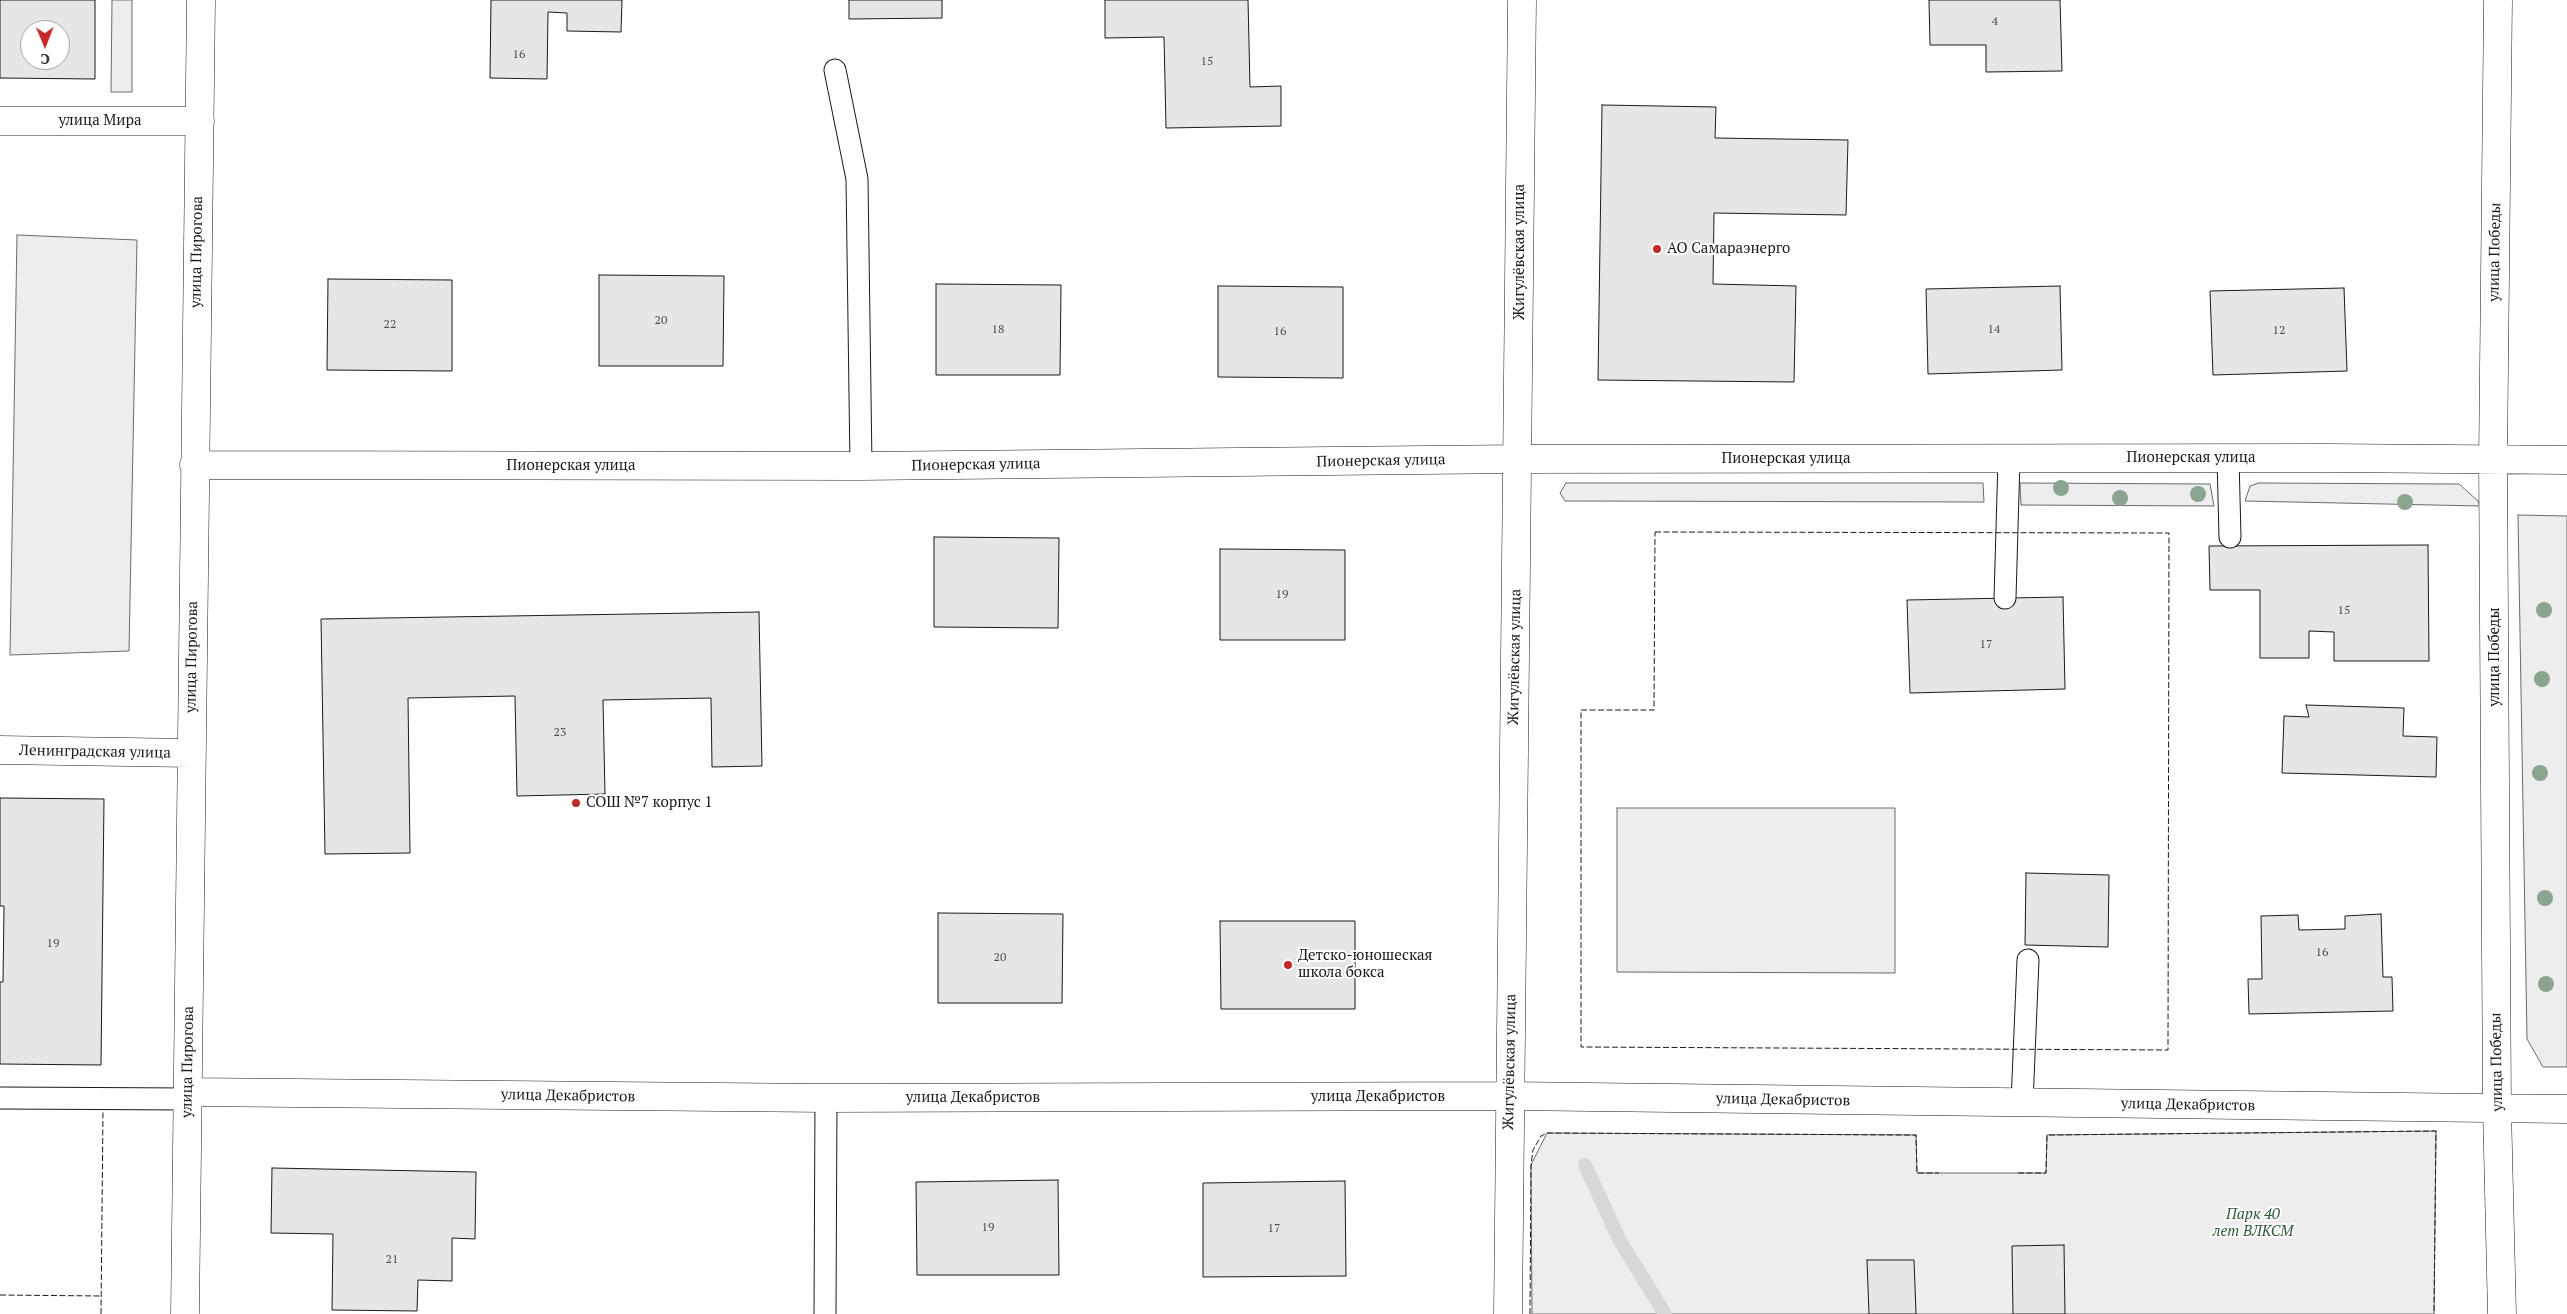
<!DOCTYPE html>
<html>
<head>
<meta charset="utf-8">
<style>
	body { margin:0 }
	#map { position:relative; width:2567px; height:1314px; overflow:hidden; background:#fff; font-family:"PT Serif",serif }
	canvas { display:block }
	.north { position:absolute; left:20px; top:20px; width:50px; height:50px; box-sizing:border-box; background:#fff; border:1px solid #a3a3a3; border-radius:50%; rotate:179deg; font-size:14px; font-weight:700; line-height:20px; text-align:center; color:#1a1a1a }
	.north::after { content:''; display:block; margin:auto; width:18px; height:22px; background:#c62828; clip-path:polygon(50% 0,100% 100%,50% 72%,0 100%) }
</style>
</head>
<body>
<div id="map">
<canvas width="2567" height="1314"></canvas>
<div class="north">С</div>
</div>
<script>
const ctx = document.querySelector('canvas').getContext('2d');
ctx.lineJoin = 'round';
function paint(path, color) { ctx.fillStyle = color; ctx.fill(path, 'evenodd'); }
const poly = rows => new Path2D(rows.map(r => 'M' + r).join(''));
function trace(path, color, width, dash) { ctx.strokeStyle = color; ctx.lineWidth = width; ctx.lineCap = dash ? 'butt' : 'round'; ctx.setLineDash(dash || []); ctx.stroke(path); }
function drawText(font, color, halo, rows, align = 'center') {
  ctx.font = font + ' "PT Serif",serif'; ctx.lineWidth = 4; ctx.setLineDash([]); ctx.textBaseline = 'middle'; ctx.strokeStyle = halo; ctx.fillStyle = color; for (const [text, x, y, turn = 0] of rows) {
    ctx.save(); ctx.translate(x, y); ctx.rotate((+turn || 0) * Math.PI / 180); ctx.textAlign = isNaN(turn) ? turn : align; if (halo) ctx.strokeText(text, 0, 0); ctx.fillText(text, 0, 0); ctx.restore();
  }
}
const built = poly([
	[112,0,132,0,132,92,111,92,112,0],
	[17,235,137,240,129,651,10,655,17,235],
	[1566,483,1983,483,1984,502,1565,501,1560,493,1566,483],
	[2020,483,2210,484,2214,506,2021,505,2020,483],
	[2259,483,2459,484,2478,501,2480,506,2245,501,2250,486,2259,483],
	[2518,515,2567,516,2567,1067,2543,1067,2527,1039,2518,515],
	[1617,808,1895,808,1895,973,1617,972,1617,808],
	[2436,1131,2434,1314,1532,1314,1531,1165,1547,1133,1916,1135,1917,1173,2046,1173,2047,1135,2436,1131]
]);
paint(built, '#ededed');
trace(built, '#6a6a6a', 1);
trace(poly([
	[1585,1165,1620,1241,1665,1314]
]), '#d7d7d7', 14);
const building = poly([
	[0,0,95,0,95,79,0,78,0,0],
	[30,30,60,30,60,60,30,60,30,30],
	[491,0,622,0,621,32,567,31,567,13,548,12,547,79,490,78,491,0],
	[849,0,942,0,942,18,849,19,849,0],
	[1105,0,1248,0,1250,87,1281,86,1281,126,1166,128,1164,37,1105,38,1105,0],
	[1929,0,2060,0,2062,71,1986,72,1986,45,1930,45,1929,0],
	[1602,105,1716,107,1715,138,1848,140,1846,215,1714,213,1713,284,1796,286,1794,382,1598,380,1602,105],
	[599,275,724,276,723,366,599,366,599,275],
	[328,279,452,280,452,371,327,370,328,279],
	[936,284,1061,285,1060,375,936,375,936,284],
	[1218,286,1343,287,1343,378,1218,377,1218,286],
	[2060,286,2062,370,1928,374,1926,289,2060,286],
	[2344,288,2347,371,2213,375,2210,291,2344,288],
	[934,537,1059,538,1058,628,934,627,934,537],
	[2428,545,2429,661,2334,661,2334,632,2309,631,2309,658,2260,658,2260,590,2210,590,2209,546,2428,545],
	[1220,549,1345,550,1345,640,1220,640,1220,549],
	[2063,597,2065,689,1910,693,1907,600,2063,597],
	[759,612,762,766,712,767,711,698,603,700,605,794,517,796,515,696,408,698,410,853,325,854,321,619,759,612],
	[2306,705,2404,708,2403,736,2437,737,2436,777,2282,773,2284,716,2309,717,2306,705],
	[0,798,104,799,101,1065,0,1064,0,982,3,982,4,906,0,906,0,798],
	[2026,873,2109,875,2108,947,2025,945,2026,873],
	[938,913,1063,914,1062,1003,938,1003,938,913],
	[2381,914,2383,977,2392,977,2393,1011,2249,1014,2248,979,2262,979,2261,916,2298,915,2299,930,2345,929,2345,916,2381,914],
	[1220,921,1355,921,1355,1009,1221,1009,1220,921],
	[272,1168,476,1172,475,1239,452,1238,452,1281,418,1280,417,1311,332,1310,333,1234,271,1233,272,1168],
	[1058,1180,1059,1275,917,1275,916,1182,1058,1180],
	[1345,1181,1346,1276,1203,1277,1203,1183,1345,1181],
	[2064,1245,2065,1314,2013,1314,2012,1246,2064,1245],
	[1867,1260,1914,1260,1916,1314,1869,1314,1867,1260]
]);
paint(building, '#e6e6e6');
trace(building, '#1a1a1a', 1);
const lane = poly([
	[835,70,857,179,861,466],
	[2228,458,2230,537],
	[2005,598,2009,459],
	[0,1098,188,1099],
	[2022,1103,2028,960],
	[825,1314,826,1098]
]);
const street = poly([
	[2498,0,2493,460,2497,1109,2502,1314],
	[0,121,200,121],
	[194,465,861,466,1518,459,2328,458,2567,460],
	[0,750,190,753],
	[188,1092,826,1098,1509,1096,2567,1109],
	[185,1314,201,0],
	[1508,1314,1522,0]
]);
trace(lane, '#1a1a1a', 23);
trace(street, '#1a1a1a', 29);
trace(lane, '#fff', 21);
trace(street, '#fff', 28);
trace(poly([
	[1655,532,2169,533,2168,1050,1581,1047,1581,710,1654,710,1655,532],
	[2018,1173,2046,1173,2047,1135,2436,1131,2434,1314],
	[0,1295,101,1296],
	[101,1314,103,1110],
	[1530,1314,1531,1165,1533,1150,1541,1136,1547,1133,1916,1135,1917,1173,1939,1173]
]), '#1a1a1a', 1, [6, 2.5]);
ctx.fillStyle = '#8aa48f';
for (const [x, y] of [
	[2061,488],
	[2198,494],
	[2120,498],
	[2405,502],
	[2544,610],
	[2542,679],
	[2540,773],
	[2545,898],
	[2546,984]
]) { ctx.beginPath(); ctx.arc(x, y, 8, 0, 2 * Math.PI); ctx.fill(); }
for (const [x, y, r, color] of [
	[1657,249,5,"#c62828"],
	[576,803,5,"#c62828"],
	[1288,965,5,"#c62828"]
]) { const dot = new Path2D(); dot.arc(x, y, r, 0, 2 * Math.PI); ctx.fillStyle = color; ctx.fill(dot); trace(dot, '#fff', 2); }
drawText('12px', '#4d4d4d', null, [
	["4",1995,22],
	["16",519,55],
	["15",1207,62],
	["20",661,321],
	["22",390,325],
	["18",998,330],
	["14",1994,330],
	["12",2279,331],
	["16",1280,332],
	["19",1282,595],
	["15",2344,611],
	["17",1986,645],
	["23",560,733],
	["19",53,944],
	["16",2322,953],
	["20",1000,958],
	["19",988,1228],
	["17",1274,1229],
	["21",392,1260]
]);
drawText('15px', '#1a1a1a', '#fff', [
	["улица Мира",100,121],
	["улица Пирогова",197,252,-89],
	["Жигулёвская улица",1520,252,-90],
	["улица Победы",2495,252,-89],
	["Пионерская улица",2191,458],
	["Пионерская улица",1786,459],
	["Пионерская улица",1381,461,-1],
	["Пионерская улица",976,465,-1],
	["Пионерская улица",571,466],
	["улица Пирогова",192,657,-89],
	["Жигулёвская улица",1515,657,-89],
	["улица Победы",2495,657,-90],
	["Ленинградская улица",95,752,1],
	["улица Пирогова",188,1062,-89],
	["Жигулёвская улица",1510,1062,-89],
	["улица Победы",2497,1062,-91],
	["улица Декабристов",568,1096,1],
	["улица Декабристов",1378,1097],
	["улица Декабристов",973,1098],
	["улица Декабристов",1783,1100,1],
	["улица Декабристов",2188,1105,1]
]);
drawText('15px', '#1a1a1a', '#fff', [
	["АО Самараэнерго",1667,249],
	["СОШ №7 корпус 1",586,803],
	["Детско-юношеская",1298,956],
	["школа бокса",1298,973]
], 'left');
drawText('italic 15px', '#2b5a34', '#fff', [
	["Парк 40",2253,1215],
	["лет ВЛКСМ",2253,1232]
]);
</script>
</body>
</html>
